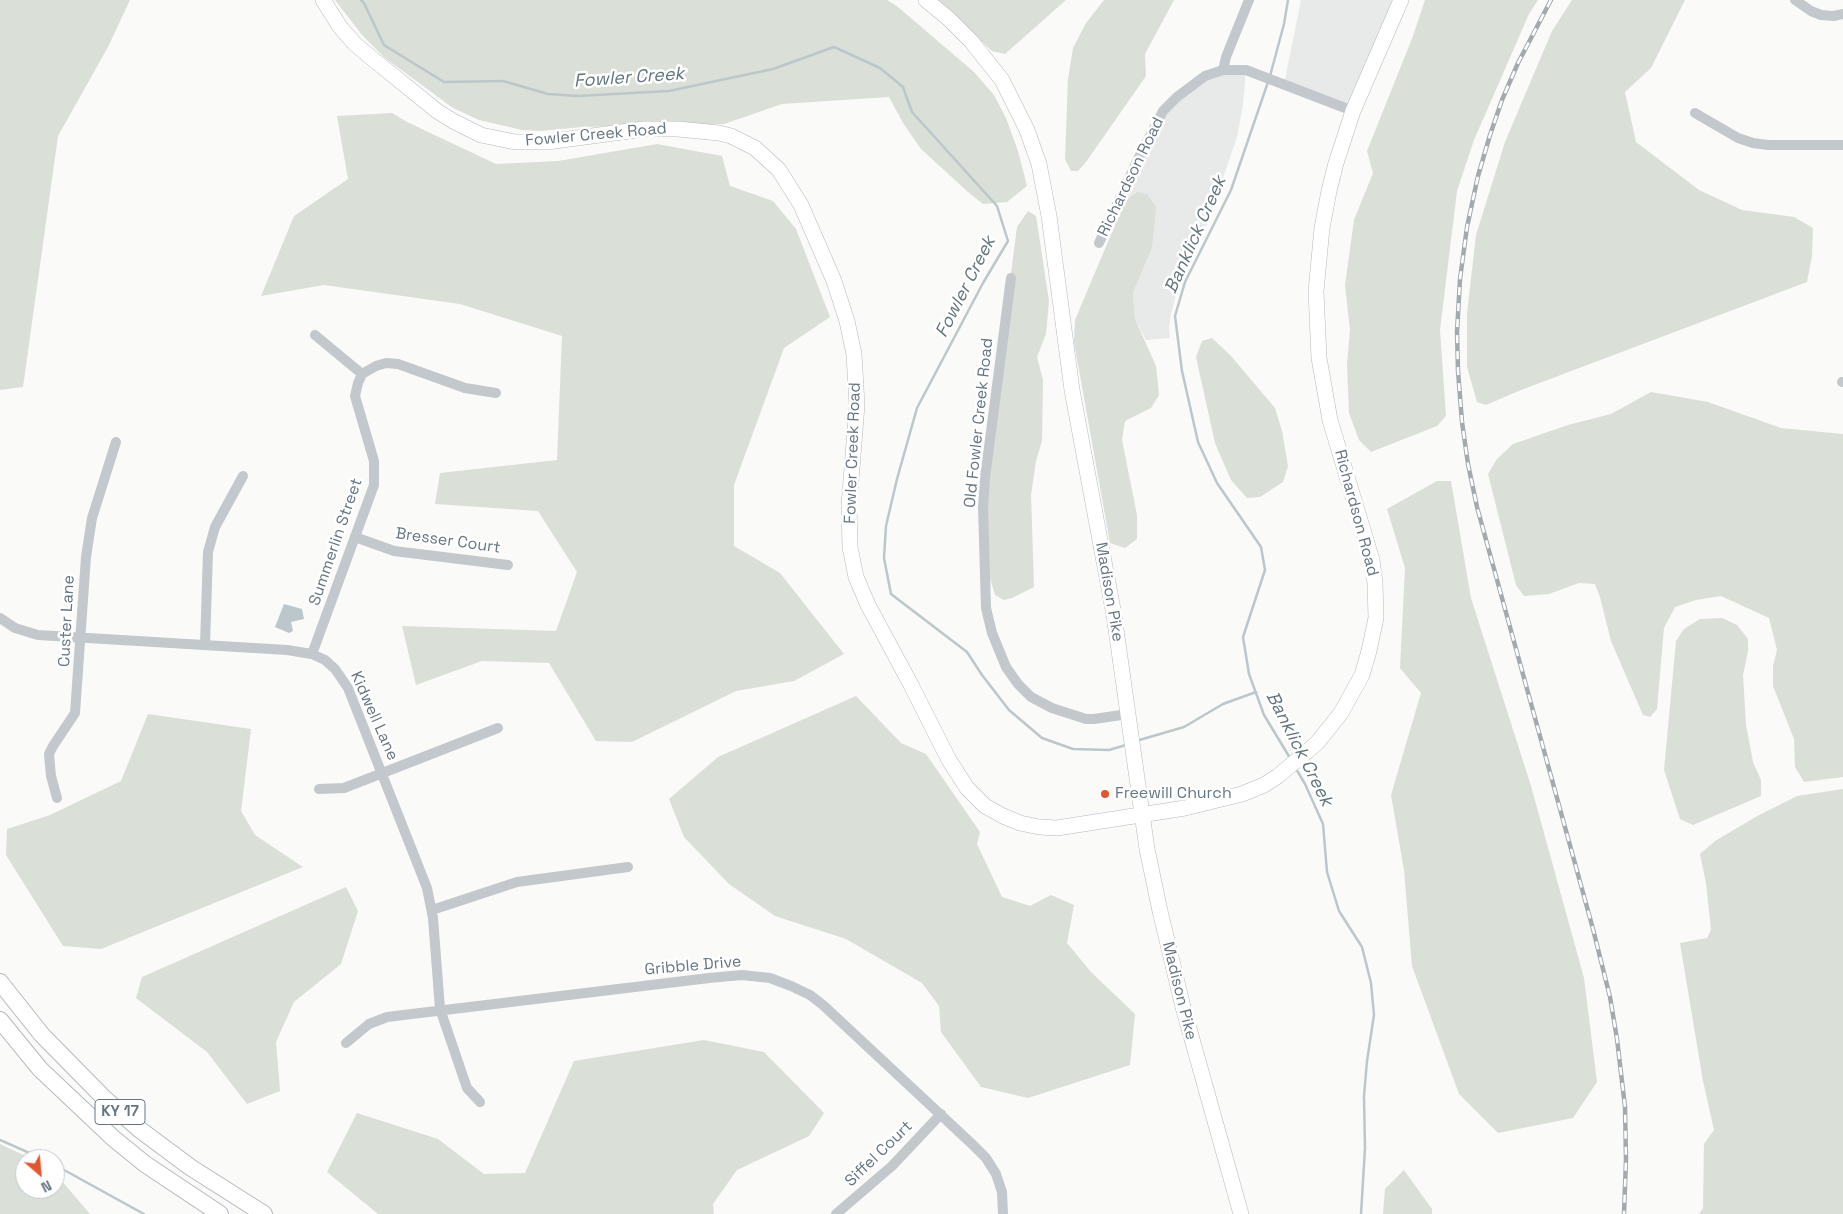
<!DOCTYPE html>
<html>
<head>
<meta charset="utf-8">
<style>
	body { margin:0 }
	#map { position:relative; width:1843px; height:1214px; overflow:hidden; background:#fafaf8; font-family:"Space Grotesk",sans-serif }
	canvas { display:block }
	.north { position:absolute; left:15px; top:1149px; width:50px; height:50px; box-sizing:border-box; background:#fff; border:1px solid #c1c8cd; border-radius:50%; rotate:153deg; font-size:14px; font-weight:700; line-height:20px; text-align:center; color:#657683 }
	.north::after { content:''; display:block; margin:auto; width:18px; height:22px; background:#e4572e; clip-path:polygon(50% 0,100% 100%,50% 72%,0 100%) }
</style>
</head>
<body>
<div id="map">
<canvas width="1843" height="1214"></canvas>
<div class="north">N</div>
</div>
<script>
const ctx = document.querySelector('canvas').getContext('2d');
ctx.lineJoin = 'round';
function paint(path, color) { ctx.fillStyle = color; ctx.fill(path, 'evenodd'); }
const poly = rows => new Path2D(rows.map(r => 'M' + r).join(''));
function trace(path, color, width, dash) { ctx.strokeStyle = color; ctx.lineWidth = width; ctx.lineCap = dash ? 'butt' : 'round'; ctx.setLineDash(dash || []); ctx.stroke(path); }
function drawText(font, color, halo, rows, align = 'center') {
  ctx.font = font + ' "Space Grotesk",sans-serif'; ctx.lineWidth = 5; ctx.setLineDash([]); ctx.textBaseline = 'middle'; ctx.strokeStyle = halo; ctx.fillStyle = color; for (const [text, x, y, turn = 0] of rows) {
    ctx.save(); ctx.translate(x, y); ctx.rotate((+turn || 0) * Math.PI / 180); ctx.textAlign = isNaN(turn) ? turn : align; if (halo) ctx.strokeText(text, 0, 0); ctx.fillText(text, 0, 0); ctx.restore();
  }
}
paint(poly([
	[1301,0,1401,0,1353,111,1284,84],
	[1246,70,1243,105,1237,137,1211,213,1177,291,1171,314,1169,328,1170,338,1146,340,1135,319,1133,293,1152,248,1136,192,1126,199,1121,197,1154,126,1205,76]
]), '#e8e9e9');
paint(poly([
	[0,0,130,0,108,47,58,136,23,387,0,390],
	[335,0,887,0,898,7,974,72,994,95,1006,118,1018,151,1027,186,1007,202,983,204,968,192,921,149,903,123,889,97,782,104,724,124,582,127,541,131,522,130,479,120,453,108,385,58,362,35],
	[937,0,1066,0,1005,54,992,51],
	[1104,0,1174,0,1145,54,1146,76,1086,162,1078,171,1071,171,1065,159,1068,79,1073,48,1086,23],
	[1425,0,1538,0,1529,14,1474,140,1457,191,1440,330,1446,416,1437,426,1371,452,1359,440,1349,413,1347,364,1350,330,1345,285,1354,220,1373,173,1367,151,1413,36],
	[1572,0,1685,0,1651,68,1625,92,1636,142,1699,190,1742,210,1794,217,1813,228,1812,256,1807,282,1521,390,1486,405,1477,402,1467,367,1467,313,1476,235,1505,142,1552,31],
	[392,113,407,122,496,164,558,161,657,144,722,156,730,186,773,201,796,229,830,317,784,348,734,485,734,546,780,573,844,654,794,681,736,691,632,742,596,741,549,663,482,661,416,685,402,626,556,631,577,572,538,511,435,504,440,473,557,460,562,336,460,304,324,285,261,296,294,216,348,179,337,116],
	[1137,192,1147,194,1156,207,1152,248,1133,293,1135,319,1156,366,1159,395,1151,408,1125,421,1122,440,1137,515,1137,539,1125,548,1110,543,1074,342,1075,320,1126,199],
	[1028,211,1036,216,1049,301,1046,334,1037,357,1043,380,1042,441,1036,461,1031,495,1034,587,1012,598,1004,600,995,595,983,555,993,412,1017,227],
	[1212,338,1231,356,1275,408,1282,431,1288,466,1283,482,1260,497,1247,498,1231,480,1215,443,1196,357,1202,341],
	[1651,392,1708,402,1781,428,1843,434,1843,777,1804,782,1795,767,1794,739,1773,686,1773,666,1777,650,1769,618,1721,596,1696,600,1675,607,1664,628,1657,709,1650,717,1643,715,1611,641,1600,597,1595,584,1579,583,1549,594,1524,596,1516,585,1488,474,1497,459,1513,444,1568,425,1611,414],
	[1437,481,1451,481,1471,598,1531,786,1584,978,1597,1082,1573,1118,1498,1133,1459,1094,1412,966,1404,870,1391,795,1421,693,1400,668,1405,568,1387,509],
	[1722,618,1737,625,1748,639,1748,651,1743,675,1746,725,1753,762,1761,780,1761,796,1693,825,1680,819,1664,770,1676,641,1684,629,1700,619],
	[856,696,901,743,926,754,980,832,977,844,1002,897,1030,906,1051,895,1074,905,1067,943,1091,972,1135,1014,1130,1065,1028,1098,981,1087,941,1032,939,1006,922,983,846,939,775,916,729,884,684,837,669,799,718,757],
	[148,714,251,729,241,811,255,835,303,867,101,949,63,946,6,855,7,829,50,815,121,781],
	[1843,789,1843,1214,1699,1214,1703,1208,1704,1144,1714,1130,1703,1081,1680,943,1707,938,1711,930,1706,883,1700,854,1715,841,1759,815,1797,796],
	[346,887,358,911,341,964,294,1002,276,1042,280,1091,247,1104,207,1052,136,998,142,977],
	[704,1040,764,1052,824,1113,809,1136,737,1170,713,1204,714,1214,378,1214,327,1172,357,1113,438,1139,484,1174,525,1173,574,1061],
	[0,1144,32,1159,25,1159,25,1189,55,1189,55,1173,90,1214,0,1214],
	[1404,1170,1432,1209,1432,1214,1383,1214,1385,1189]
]), '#dadfd7');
paint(poly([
	[284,604,302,609,304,619,291,622,293,631,289,633,275,627]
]), '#bbc7cb');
trace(poly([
	[361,0,364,3,384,45,444,82,503,81,548,94,578,96,669,91,773,69,834,47,880,68,903,87,912,112,997,206,1008,241,983,283,917,408,897,479,886,526,884,558,891,594,967,652,982,675,1009,710,1042,738,1073,749,1109,750,1126,745],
	[1270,76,1284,24,1288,0],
	[1268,82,1231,190,1185,282,1175,316,1182,371,1198,442,1217,483,1261,547,1265,570,1243,637,1249,674,1264,715,1290,758],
	[1136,741,1184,727,1223,704,1256,692],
	[1295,767,1305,784,1323,824,1327,872,1339,911,1362,947,1371,983,1374,1015,1367,1061,1364,1096,1365,1148,1361,1214],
	[0,1140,43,1159],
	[55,1165,144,1214]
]), '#bbc7cb', 2.5);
const secondary = poly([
	[323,0,340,27,355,44,374,60,437,111,453,121,481,135,515,142,547,142,644,129,678,129,719,133,731,136,755,148,779,170,801,205,834,281,847,321,854,354,857,405,849,506,850,547,856,577,868,605,910,683,949,760,967,788,985,806,1003,816,1020,823,1039,827,1057,828,1185,808,1242,794,1264,785,1278,776,1317,743,1341,713,1362,675,1369,651,1376,618,1375,583,1372,560,1330,420,1319,358,1316,291,1322,228,1329,191,1336,163,1353,111,1401,0],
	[926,0,949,19,971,41,1002,80,1027,130,1039,164,1049,216,1072,390,1114,615,1147,849,1160,911,1183,1007,1241,1214]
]);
const primary = poly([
	[0,982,42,1035,105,1099,139,1129,190,1167,264,1214],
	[0,1020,40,1069,113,1138,145,1164,220,1214]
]);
trace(secondary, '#b3babf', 16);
trace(primary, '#b5babe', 18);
trace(poly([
	[1795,0,1811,11,1821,15,1834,16,1843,14],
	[1223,70,1226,57,1249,0],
	[1695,113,1738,138,1753,143,1768,145,1843,145],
	[1099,243,1139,157,1163,111,1177,97,1205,76,1223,70,1246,70,1353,111],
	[1011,278,985,478,983,507,986,608,992,633,1006,667,1018,684,1031,697,1052,708,1086,719,1094,719,1128,714],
	[315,335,362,374],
	[1842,382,1843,382],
	[355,537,394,551,508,565],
	[0,618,15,628,38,635,287,650,312,654,325,660,335,669,348,688,427,888,433,918,440,1009,467,1088,480,1102],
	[205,645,208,552,215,527,243,476],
	[312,654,374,485,374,461,355,396,358,383,362,374,376,366,386,363,398,364,465,388,496,393],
	[319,789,344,788,498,728],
	[57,798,51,776,49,754,53,746,75,713,86,557,92,518,116,442],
	[432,910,517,882,628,867],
	[346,1043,369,1024,387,1017,709,978,742,975,770,978,791,986,810,995,823,1005,972,1144,986,1158,996,1174,1002,1192,1003,1214],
	[836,1214,892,1166,941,1114]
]), '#c3c8cc', 10);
trace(secondary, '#fff', 15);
trace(primary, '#fff', 16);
const rail = poly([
	[1551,0,1518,63,1502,100,1490,135,1478,176,1467,227,1460,279,1457,332,1458,371,1462,422,1468,464,1477,507,1593,929,1610,997,1617,1039,1625,1107,1626,1159,1624,1214]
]);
trace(rail, '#a2aab0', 4.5);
trace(rail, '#fff', 2.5, [8]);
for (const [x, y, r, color] of [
	[1105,794,5,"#e4572e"]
]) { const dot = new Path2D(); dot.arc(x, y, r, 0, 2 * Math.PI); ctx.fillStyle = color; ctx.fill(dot); trace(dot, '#fff', 2); }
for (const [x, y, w] of [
	[120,1112,50]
]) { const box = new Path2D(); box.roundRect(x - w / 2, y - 12.5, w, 25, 4); ctx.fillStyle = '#fff'; ctx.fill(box); trace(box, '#657683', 1); }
drawText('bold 15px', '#657683', null, [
	["KY 17",120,1112]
]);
drawText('16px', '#657683', '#fff', [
	["Fowler Creek Road",596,135,-5],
	["Richardson Road",1131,177,-64],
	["Old Fowler Creek Road",979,423,-84],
	["Fowler Creek Road",853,453,-88],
	["Richardson Road",1356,513,75],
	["Bresser Court",448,541,8],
	["Summerlin Street",336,542,-71],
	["Madison Pike",1109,592,80],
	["Custer Lane",67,621,-87],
	["Kidwell Lane",374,716,66],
	["Gribble Drive",693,966,-5],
	["Madison Pike",1179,991,76],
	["Siffel Court",879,1154,-44]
]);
drawText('16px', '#657683', '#fff', [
	["Freewill Church",1115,794]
], 'left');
drawText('italic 18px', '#60757c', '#fff', [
	["Fowler Creek",629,78,-4],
	["Banklick Creek",1196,235,-66],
	["Fowler Creek",966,287,-63],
	["Banklick Creek",1299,749,63]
]);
</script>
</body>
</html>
